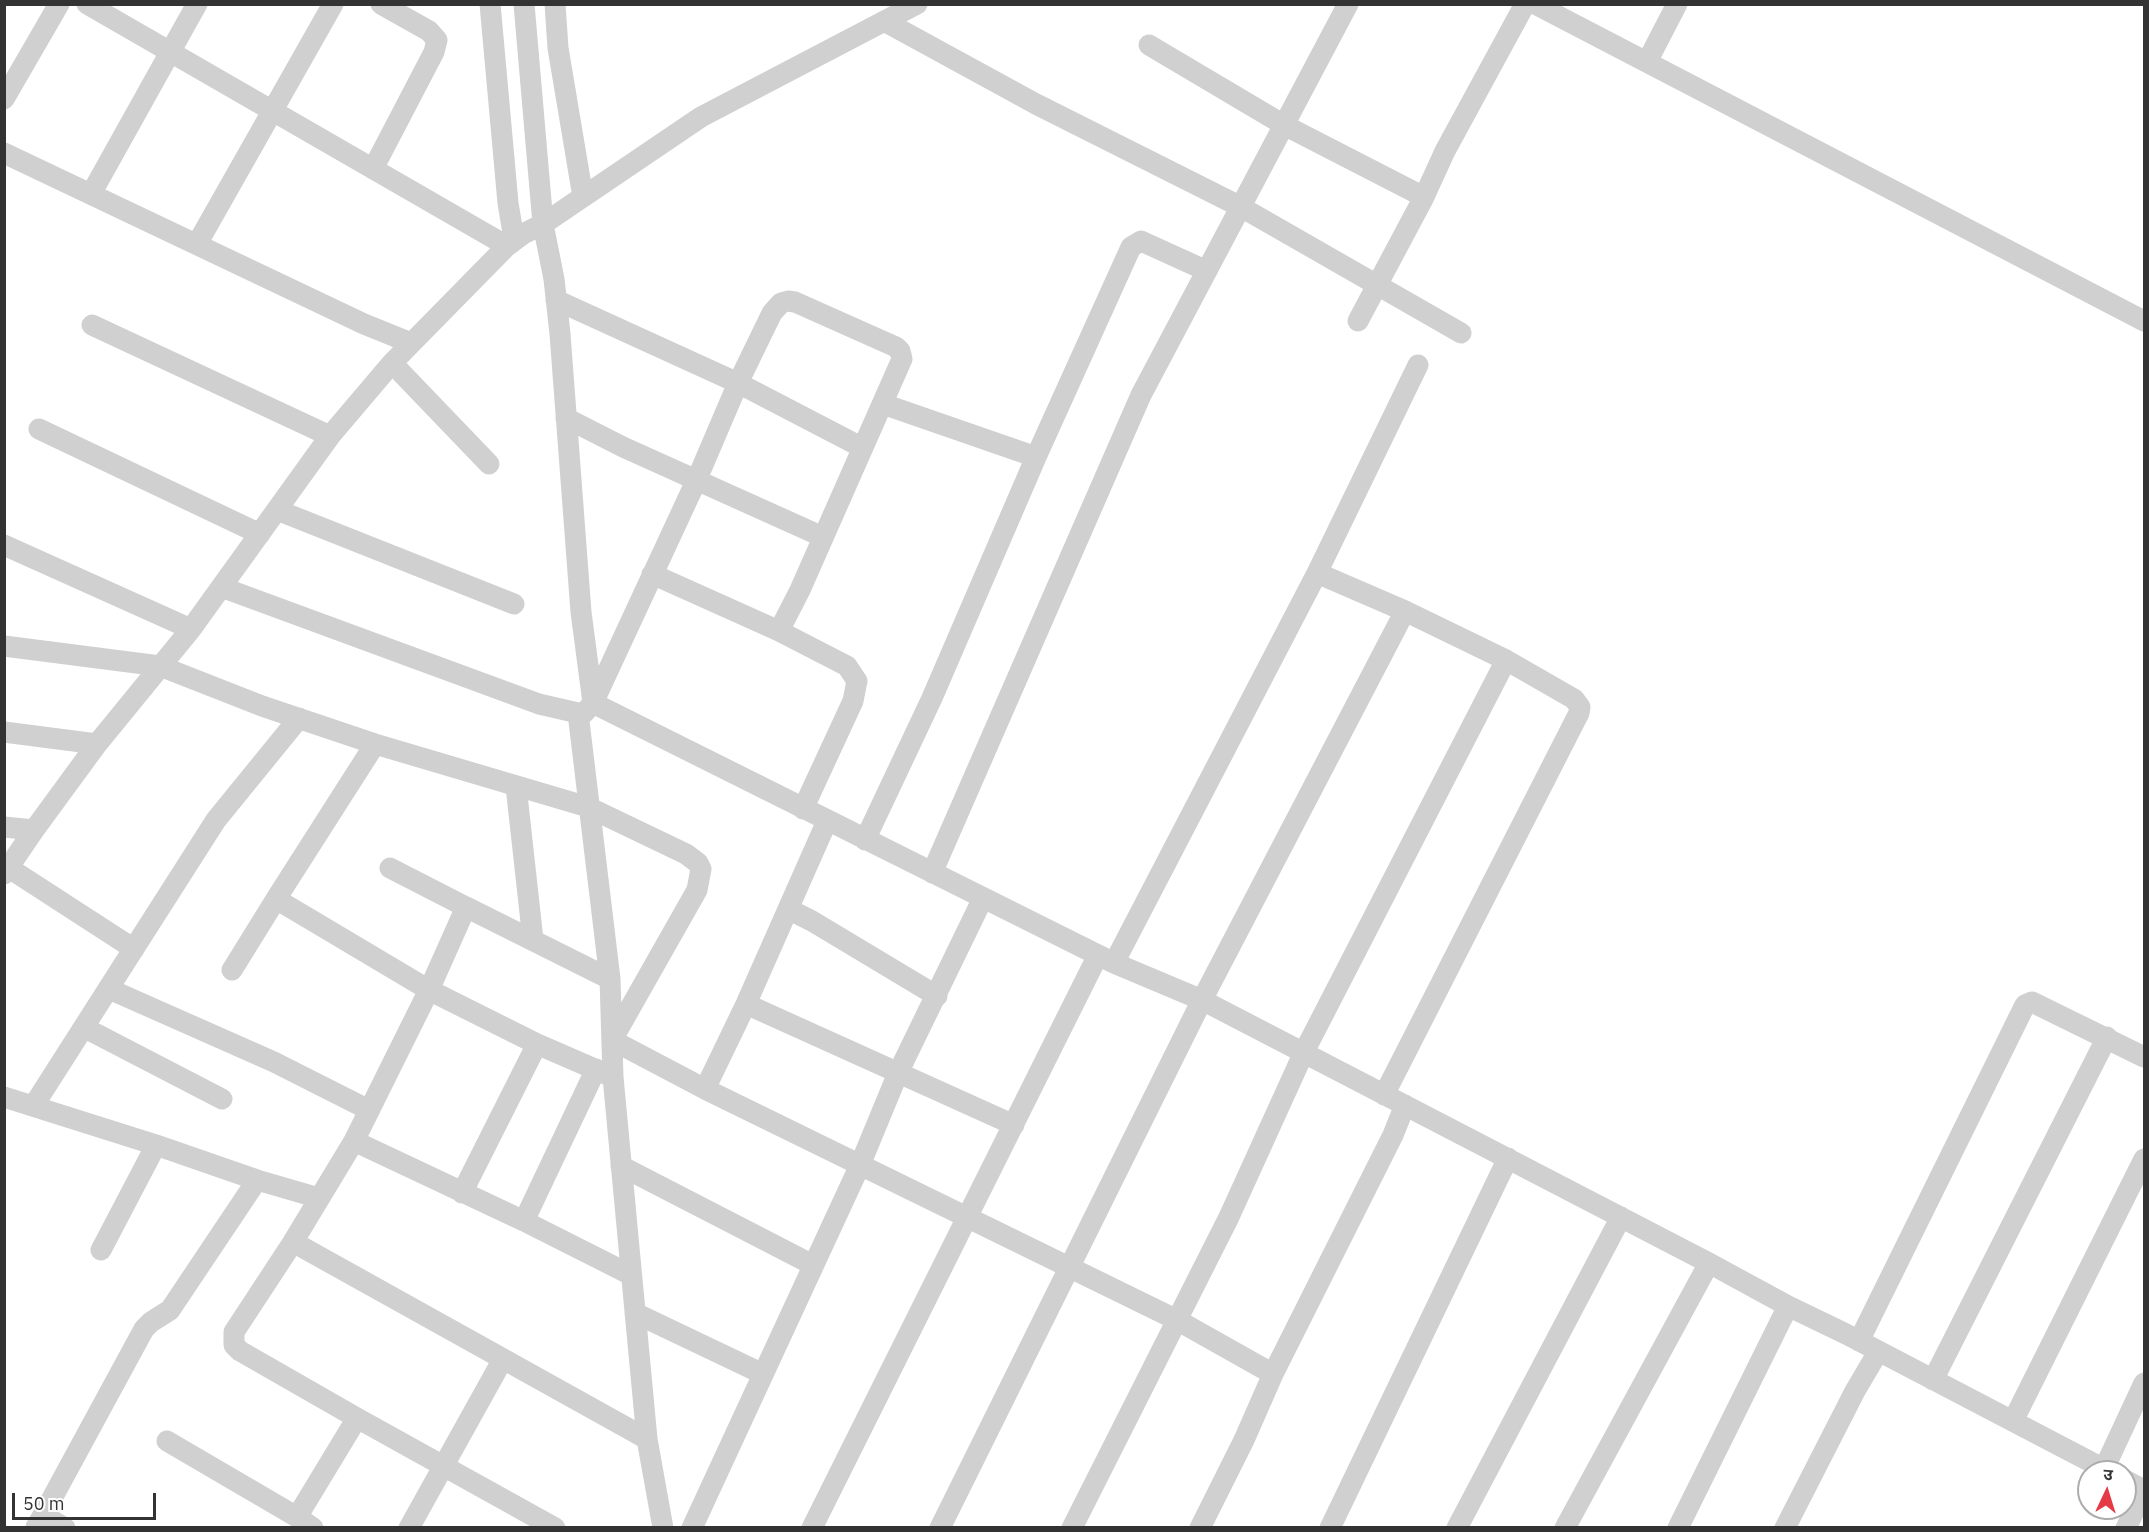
<!DOCTYPE html>
<html>
<head>
<meta charset="utf-8">
<style>
	body { margin:0 }
	#map { position:relative; width:2149px; height:1532px; overflow:hidden; background:#fff; font-family:"IBM Plex Sans","Noto Sans Devanagari",sans-serif }
	canvas { display:block }
	.frame { position:absolute; inset:0; border:6px solid #333; pointer-events:none }
	.north { position:absolute; left:2077px; top:1460px; width:60px; height:60px; box-sizing:border-box; background:#fff; border:2px solid #adadad; border-radius:50%; rotate:4deg; font-size:16px; font-weight:700; line-height:24px; text-align:center; color:#333 }
	.north::after { content:''; display:block; margin:auto; width:21px; height:27px; background:#e63946; clip-path:polygon(50% 0,100% 100%,50% 72%,0 100%) }
	.scale { position:absolute; left:12px; top:1493px; width:144px; height:27px; box-sizing:border-box; border:3px solid #333; border-top:0; padding-left:8px; font-size:18px; line-height:21px; white-space:nowrap; color:#333; -webkit-text-stroke:4px #fff; paint-order:stroke }
</style>
</head>
<body>
<div id="map">
<canvas width="2149" height="1532"></canvas>
<div class="frame"></div>
<div class="north">उ</div>
<div class="scale">50 m</div>
</div>
<script>
const ctx = document.querySelector('canvas').getContext('2d');
ctx.lineJoin = 'round';
const poly = rows => new Path2D(rows.map(r => 'M' + r).join(''));
function trace(path, color, width, dash) { ctx.strokeStyle = color; ctx.lineWidth = width; ctx.lineCap = dash ? 'butt' : 'round'; ctx.setLineDash(dash || []); ctx.stroke(path); }
trace(poly([
	[87,4,507,246],
	[490,4,508,203,514,239],
	[524,4,543,224,554,279,560,334,581,612,593,703],
	[555,4,558,48,583,197],
	[1535,4,2144,321],
	[884,21,1036,104,1241,207,1461,333],
	[1149,45,1284,125,1424,197],
	[1647,62,1677,4],
	[4,99,59,4],
	[4,153,364,324,411,343],
	[373,169,434,52,437,40,429,31,381,4],
	[91,194,197,4],
	[197,244,333,4],
	[556,300,738,383,863,448],
	[1358,321,1424,197,1445,151,1525,4],
	[92,325,330,436],
	[392,363,489,464],
	[883,404,1036,457],
	[566,418,623,447,823,537],
	[39,429,260,534],
	[277,510,514,604],
	[4,545,191,629],
	[1317,573,1418,365],
	[652,574,779,631],
	[221,587,539,704,578,713,584,713,593,703,697,479,738,383,772,313,781,303,788,301,795,302,896,347,900,351,902,359,800,590,779,631,847,666,857,681,853,701,803,809],
	[4,646,160,666,262,706,375,744,588,807,686,854,698,863,701,869,697,890,612,1040,705,1089,1177,1320,1273,1374],
	[593,703,1114,963,1202,1000,1709,1263,1788,1306,1846,1334,2110,1472],
	[578,713,610,979,613,1077,647,1439,663,1528],
	[4,732,97,744],
	[375,744,276,899,429,990,537,1044,613,1077],
	[516,786,533,940],
	[4,827,34,830],
	[865,840,932,698,1036,457,1131,247,1141,241,1207,271],
	[9,868,134,949],
	[390,868,466,907],
	[932,873,1141,395,1348,4],
	[4,874,34,830,97,744,191,629,330,436,392,363,507,246,523,234,543,224,701,117,917,4],
	[788,909,812,921,937,996],
	[1114,963,1317,573,1405,611,1506,660,1574,699,1580,707,1579,713,1384,1095],
	[232,970,276,899],
	[610,979,466,907,429,990,354,1141,524,1221,631,1275],
	[109,989,274,1062,369,1110],
	[746,1004,1014,1125],
	[85,1028,222,1099],
	[705,1089,746,1004,827,821],
	[4,1097,156,1145],
	[34,1105,216,820,299,718],
	[354,1141,293,1242,647,1439],
	[621,1166,813,1265],
	[257,1180,319,1198],
	[462,1193,537,1044],
	[524,1221,596,1069],
	[293,1242,234,1332,234,1345,240,1351,357,1418,555,1528],
	[635,1313,763,1374],
	[1859,1341,2025,1005,2032,1002,2144,1057],
	[1933,1380,2107,1037],
	[2013,1421,2144,1159],
	[167,1441,297,1517],
	[2104,1469,2144,1383],
	[2125,1480,2144,1490],
	[43,1515,144,1329,151,1322,170,1310,257,1180,156,1145,101,1250],
	[36,1527,43,1515,65,1528],
	[313,1528,297,1517,357,1418],
	[409,1528,503,1359],
	[692,1528,860,1165,898,1073,983,898],
	[812,1528,1098,955],
	[940,1528,1202,1000,1405,611],
	[1072,1528,1229,1217,1304,1052,1506,660],
	[1200,1528,1244,1440,1273,1374,1393,1135,1405,1105],
	[1330,1528,1508,1158],
	[1457,1528,1621,1217],
	[1565,1528,1709,1263],
	[1678,1528,1788,1306],
	[1785,1528,1855,1391,1878,1352],
	[2126,1528,2144,1491]
]), '#d0d0d0', 21);
</script>
</body>
</html>
